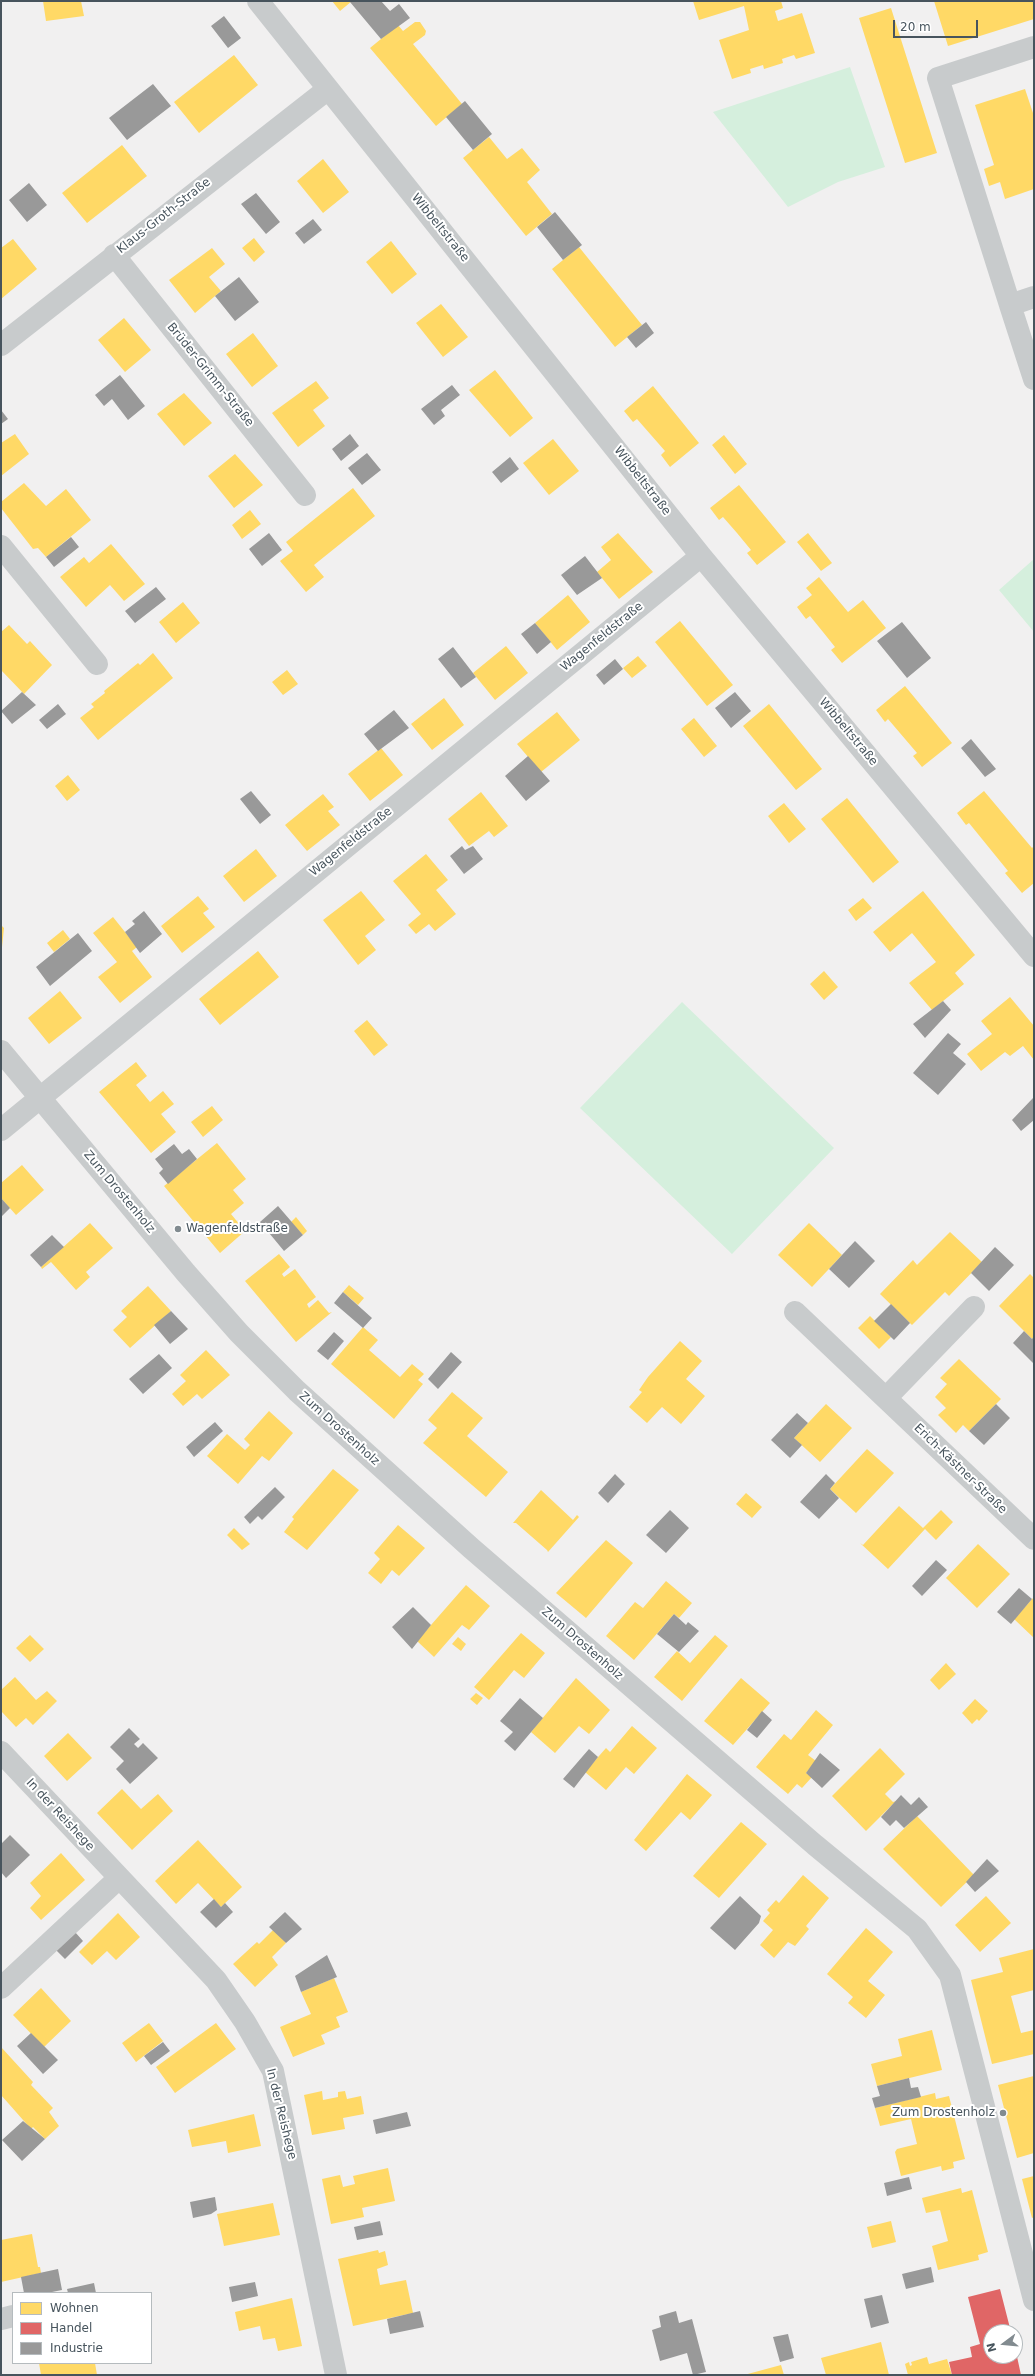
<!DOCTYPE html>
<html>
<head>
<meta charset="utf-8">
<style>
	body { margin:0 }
	#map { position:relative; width:1035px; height:2376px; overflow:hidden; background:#f1f0f0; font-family:"DejaVu Sans",sans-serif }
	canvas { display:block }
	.frame { position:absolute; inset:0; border:2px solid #47545d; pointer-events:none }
	.legend { position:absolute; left:12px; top:2292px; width:140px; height:72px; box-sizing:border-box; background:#fff; border:1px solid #b5bbbe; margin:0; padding:5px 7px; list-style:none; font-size:12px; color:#47545d }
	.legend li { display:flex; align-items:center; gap:8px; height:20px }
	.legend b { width:20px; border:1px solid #b5bbbe }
	.north { position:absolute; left:983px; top:2324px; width:40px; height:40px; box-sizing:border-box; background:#fff; border:1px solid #b5bbbe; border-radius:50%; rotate:254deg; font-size:11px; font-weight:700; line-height:16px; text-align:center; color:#47545d }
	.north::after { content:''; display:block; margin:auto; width:14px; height:18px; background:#828b90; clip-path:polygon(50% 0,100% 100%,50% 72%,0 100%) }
	.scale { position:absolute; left:893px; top:20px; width:85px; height:18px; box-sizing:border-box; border:2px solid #47545d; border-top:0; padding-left:5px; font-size:12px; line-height:14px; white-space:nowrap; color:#47545d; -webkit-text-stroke:3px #fff; paint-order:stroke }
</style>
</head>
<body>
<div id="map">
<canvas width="1035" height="2376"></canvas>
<div class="frame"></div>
<ul class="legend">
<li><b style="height:11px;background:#ffd966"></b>Wohnen</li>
<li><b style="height:11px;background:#e06666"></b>Handel</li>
<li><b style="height:11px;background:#999"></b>Industrie</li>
</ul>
<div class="north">N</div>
<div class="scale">20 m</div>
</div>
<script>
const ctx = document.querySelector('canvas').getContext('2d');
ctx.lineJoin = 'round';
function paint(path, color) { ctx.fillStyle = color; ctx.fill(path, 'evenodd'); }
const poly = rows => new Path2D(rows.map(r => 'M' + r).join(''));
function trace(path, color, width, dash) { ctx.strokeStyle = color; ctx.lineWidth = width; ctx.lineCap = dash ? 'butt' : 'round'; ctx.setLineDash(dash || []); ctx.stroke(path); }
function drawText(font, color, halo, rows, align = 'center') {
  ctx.font = font + ' "DejaVu Sans",sans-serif'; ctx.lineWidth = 4; ctx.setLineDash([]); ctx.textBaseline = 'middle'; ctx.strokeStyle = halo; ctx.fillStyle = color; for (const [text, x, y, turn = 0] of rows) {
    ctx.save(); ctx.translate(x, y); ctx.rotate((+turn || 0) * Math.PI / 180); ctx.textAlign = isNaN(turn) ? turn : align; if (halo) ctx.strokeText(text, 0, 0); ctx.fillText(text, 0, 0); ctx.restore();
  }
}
paint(poly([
	[850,67,885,167,838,182,788,207,713,112],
	[1034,559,1034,632,999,590],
	[682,1002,834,1148,732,1254,580,1108]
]), '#d5efdd');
paint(poly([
	[43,1,81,1,84,16,46,21],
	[332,1,352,1,340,11],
	[693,1,781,1,783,8,775,11,778,21,802,13,815,53,796,59,794,55,782,59,783,63,764,69,763,65,750,69,751,73,732,79,719,40,749,30,744,6,699,20],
	[934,1,1034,1,1034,19,948,46],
	[891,8,937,153,905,163,859,18],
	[415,22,420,22,426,31,425,35,413,44,462,104,436,126,370,48,398,25,403,31],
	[234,55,258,85,199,133,174,102],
	[1025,89,1034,116,1034,189,1005,199,1000,182,989,186,984,169,994,165,975,105],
	[489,137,507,159,522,148,540,170,527,182,552,214,526,236,463,158],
	[122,145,147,176,87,223,62,193],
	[323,159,349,192,323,213,297,181],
	[254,238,265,252,254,262,242,248],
	[13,239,37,269,1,299,1,248],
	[391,241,417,274,392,294,366,262],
	[579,247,642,325,615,347,552,269],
	[212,248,225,264,209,277,221,291,195,313,169,280],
	[441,304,468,337,443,357,416,323],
	[124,318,151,350,125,372,98,340],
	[253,333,278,366,252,387,226,354],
	[495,370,533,418,510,437,469,390],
	[316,381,329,398,313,410,325,426,298,447,272,413],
	[653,386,699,443,670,467,661,455,665,451,637,419,633,422,624,411],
	[184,393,212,423,184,446,157,414],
	[15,434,29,454,1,476,1,443],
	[724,435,747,464,735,474,712,445],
	[553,439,579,471,549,495,523,463],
	[235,454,263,485,234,508,208,476],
	[24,483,46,506,66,489,91,520,46,557,38,548,33,549,1,508,1,502],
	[739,485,786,542,757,565,747,553,751,550,737,533,723,517,719,520,710,508],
	[353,488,375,516,314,565,324,577,306,592,280,561,293,551,286,542],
	[250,510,261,524,242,539,232,525],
	[618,533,653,572,619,599,597,572,611,560,601,547],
	[808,533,832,563,821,571,797,542],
	[111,544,145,584,124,601,110,585,86,607,60,577,84,557,89,563],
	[819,577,848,612,863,600,886,628,842,663,831,650,835,647,823,632,810,616,806,619,797,607,812,595,806,588],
	[568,595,590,622,557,650,535,623],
	[183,602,200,623,176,643,159,622],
	[680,621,733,685,707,706,655,642],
	[9,625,27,644,30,641,52,665,24,694,1,670,1,632],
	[506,646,528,673,495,700,473,673],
	[153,653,173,678,98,740,80,718,94,707,91,704,105,693,104,691,138,663,140,665],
	[638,656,647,666,632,678,623,668],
	[287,670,298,684,283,695,272,682],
	[905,686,952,743,922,767,913,756,917,753,888,719,885,722,876,710],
	[444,698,464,725,432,750,411,724],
	[769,704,822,769,796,790,743,726],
	[557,712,580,740,541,772,517,744],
	[694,718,717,746,704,757,681,729],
	[381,748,403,775,370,801,348,774],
	[68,775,80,790,67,801,55,786],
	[984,791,1032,848,1034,846,1034,883,1022,893,1005,873,1008,871,969,823,966,825,957,813],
	[481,792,508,826,494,837,489,831,469,846,448,819],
	[323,794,334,807,328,811,340,825,307,851,285,825],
	[847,798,899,862,873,883,821,819],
	[784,803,806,829,789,843,768,816],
	[256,849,277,876,244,902,223,876],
	[426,854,448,880,436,890,456,914,435,931,429,924,416,934,408,925,421,914,393,881],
	[361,891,385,920,365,936,376,950,358,965,323,920],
	[923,891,975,955,955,973,964,984,932,1010,909,983,936,962,912,933,890,952,873,932],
	[198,896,209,909,203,913,215,927,182,953,161,926],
	[863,898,872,908,856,921,848,910],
	[113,917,137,947,132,951,152,977,120,1003,98,977,117,962,93,933],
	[1,925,4,928,2,947,1,947],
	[63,930,70,939,54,952,47,943],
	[258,951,279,977,220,1025,199,999],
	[824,971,838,987,824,1000,810,984],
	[60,991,82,1018,49,1044,28,1018],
	[1010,997,1034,1026,1034,1060,1023,1046,1010,1056,1005,1052,981,1071,967,1054,992,1034,981,1021],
	[367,1020,388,1045,374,1056,354,1031],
	[136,1062,147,1076,136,1085,150,1102,163,1091,174,1104,161,1114,176,1132,151,1153,99,1092],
	[212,1106,223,1120,203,1137,191,1122],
	[217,1143,246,1179,233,1190,244,1203,231,1214,245,1231,220,1253,164,1186],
	[22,1165,44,1190,16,1215,1,1198,1,1183],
	[296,1217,307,1231,303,1235,291,1222],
	[90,1223,113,1248,86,1272,90,1277,76,1290,51,1262,42,1269,41,1267],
	[809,1223,842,1255,812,1287,778,1255],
	[950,1232,982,1262,949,1296,945,1292,912,1325,880,1294,913,1260,917,1265],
	[279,1254,290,1267,282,1274,284,1277,295,1269,316,1297,307,1304,309,1308,318,1300,329,1313,332,1312,296,1342,245,1281],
	[1030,1274,1034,1278,1034,1336,1032,1339,999,1306],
	[349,1285,364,1298,358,1305,343,1292],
	[148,1286,171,1311,130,1348,113,1330,127,1317,121,1311],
	[870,1316,891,1337,879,1349,858,1328],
	[363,1327,378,1340,369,1350,400,1377,412,1364,424,1374,418,1380,423,1384,394,1419,331,1364],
	[680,1341,702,1361,686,1379,705,1396,681,1424,662,1407,647,1423,629,1407,642,1392,639,1390,648,1377],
	[206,1350,230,1375,202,1399,197,1394,183,1406,172,1394,186,1381,180,1375],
	[959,1359,1001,1399,969,1431,963,1425,956,1433,938,1415,946,1408,935,1397,947,1384,940,1378],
	[452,1392,483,1418,467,1436,508,1472,486,1497,423,1443,437,1428,428,1420],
	[826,1404,852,1428,820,1462,794,1438],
	[269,1411,293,1433,269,1461,262,1456,238,1484,207,1456,227,1434,245,1450,250,1445,244,1439],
	[867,1449,894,1473,856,1513,830,1489],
	[333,1469,359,1490,307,1550,284,1532,294,1519,292,1517],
	[541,1490,573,1520,577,1515,579,1517,548,1552,547,1550,516,1523,513,1523],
	[746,1493,762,1507,752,1518,736,1504],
	[899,1506,923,1528,941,1510,953,1522,936,1540,925,1529,888,1569,860,1543,863,1545],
	[398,1525,425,1548,399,1576,392,1570,381,1584,368,1573,380,1559,374,1553],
	[234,1528,250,1544,242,1550,227,1535],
	[606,1540,633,1563,586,1618,556,1593],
	[978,1544,1010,1574,977,1608,946,1578],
	[666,1581,692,1603,679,1618,674,1614,634,1660,606,1636,635,1602,643,1608],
	[466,1585,490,1606,469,1630,462,1625,434,1657,417,1641],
	[1034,1597,1034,1638,1014,1619],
	[521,1633,545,1653,524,1678,514,1670,489,1700,474,1687],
	[30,1635,44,1649,30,1662,16,1648],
	[715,1635,728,1646,682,1701,654,1677,677,1651,690,1663],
	[458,1637,466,1644,461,1651,452,1644],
	[946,1663,956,1674,939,1690,930,1680],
	[15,1677,36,1700,47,1691,57,1701,33,1725,26,1718,16,1727,1,1711,1,1690],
	[576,1678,610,1710,589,1734,579,1726,555,1753,531,1732],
	[741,1678,770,1703,733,1745,704,1721],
	[476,1693,483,1698,477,1705,470,1699],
	[975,1699,988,1711,979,1721,977,1719,972,1724,962,1713],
	[816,1710,833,1725,808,1755,816,1761,806,1773,812,1777,802,1788,797,1784,788,1794,756,1767,784,1734,791,1740],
	[632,1726,657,1748,634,1774,626,1767,606,1790,585,1772,606,1748,610,1752],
	[68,1733,92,1758,67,1781,44,1756],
	[880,1748,905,1774,885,1794,893,1802,896,1801,866,1831,832,1796],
	[687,1774,712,1795,690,1820,681,1812,646,1851,634,1840],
	[122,1789,141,1809,158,1794,173,1811,132,1850,97,1813],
	[917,1816,974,1875,941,1907,883,1849],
	[741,1822,767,1844,719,1898,693,1876],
	[198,1840,242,1887,221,1907,198,1883,176,1904,155,1881],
	[61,1853,85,1880,41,1920,30,1908,41,1896,30,1883],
	[803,1875,829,1898,806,1926,809,1929,795,1946,788,1942,774,1958,760,1945,773,1930,763,1921,770,1913,767,1910,776,1900,779,1903],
	[986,1896,1011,1923,980,1952,955,1925],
	[118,1913,140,1937,116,1960,107,1951,92,1965,79,1952],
	[866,1928,893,1952,868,1981,885,1995,866,2018,848,2003,853,1997,827,1974],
	[274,1929,286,1943,272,1957,278,1965,255,1987,233,1964,257,1942,259,1944],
	[1034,1949,1034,1990,1011,1996,1021,2033,1034,2030,1034,2054,992,2064,971,1980,1003,1972,999,1958],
	[334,1978,348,2012,336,2017,340,2027,321,2035,325,2044,293,2057,280,2027,311,2014,301,1992],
	[41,1988,71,2021,44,2047,13,2015],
	[149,2023,163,2041,136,2062,122,2043],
	[216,2023,236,2049,175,2093,156,2067],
	[932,2030,942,2070,877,2086,871,2064,902,2056,898,2039],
	[1,2047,33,2082,31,2085,53,2108,49,2112,59,2126,45,2139,33,2127,31,2129,1,2095],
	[1034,2076,1034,2153,1017,2158,998,2085],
	[322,2091,323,2100,338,2097,338,2092,345,2091,347,2099,361,2096,364,2114,343,2118,345,2129,312,2135,304,2095],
	[935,2093,936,2099,949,2096,965,2159,953,2162,954,2168,942,2171,941,2166,901,2176,895,2152,897,2149,917,2144,911,2119,880,2126,875,2108],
	[254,2114,261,2146,228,2153,226,2141,192,2147,188,2130],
	[388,2168,395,2201,362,2208,364,2217,331,2224,322,2179,340,2175,343,2187,355,2184,353,2176],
	[1034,2176,1034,2217,1032,2218,1022,2179],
	[961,2188,962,2193,972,2190,988,2252,978,2255,979,2260,938,2270,932,2246,948,2241,940,2210,926,2213,922,2198],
	[273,2203,280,2235,224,2246,217,2214],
	[891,2221,896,2242,872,2248,867,2227],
	[32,2234,38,2267,40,2267,41,2273,1,2282,1,2240],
	[378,2250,379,2253,385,2251,388,2265,377,2269,380,2285,406,2280,413,2313,353,2326,338,2259],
	[292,2298,302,2346,278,2351,275,2338,263,2340,260,2326,239,2331,235,2312],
	[881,2342,889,2375,826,2375,821,2358],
	[927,2357,929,2364,947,2359,952,2375,908,2375,905,2364,909,2362,910,2366,912,2365,911,2362],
	[39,2363,95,2363,97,2375,41,2375],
	[781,2365,784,2375,744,2375]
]), '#ffd966');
paint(poly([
	[1000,2289,1011,2332,991,2332,991,2356,1015,2356,1016,2352,1021,2375,952,2375,949,2362,972,2357,970,2347,980,2344,968,2297]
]), '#e06666');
paint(poly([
	[352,1,381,1,390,11,399,4,410,18,381,39,350,2],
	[224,16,241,38,228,48,211,26],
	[153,84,171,106,127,140,109,118],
	[465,101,492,134,473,150,446,117],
	[29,183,47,205,27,222,9,200],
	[256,193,280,222,266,234,241,204],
	[555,212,582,245,563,260,537,227],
	[313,219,322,230,304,244,295,233],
	[239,277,259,302,235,321,215,296],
	[646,322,654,333,636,348,627,337],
	[120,375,145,406,128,420,112,399,104,406,95,395],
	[452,385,460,395,441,410,445,416,434,425,421,409],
	[1,410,8,419,1,424],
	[350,434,359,446,341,461,332,449],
	[367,453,381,470,362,485,348,468],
	[510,457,519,469,501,483,492,472],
	[269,533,282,550,262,566,249,549],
	[71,537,79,547,54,567,46,557],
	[585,556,602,578,577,595,561,575],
	[156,587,166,599,135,623,125,611],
	[902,622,931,658,907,678,877,641],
	[535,623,551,642,537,654,521,634],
	[453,647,476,677,461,688,438,659],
	[615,659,623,669,604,685,596,675],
	[22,692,36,705,12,724,1,711],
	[735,692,751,711,731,728,715,708],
	[58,704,66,714,47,729,39,720],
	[394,710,409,728,378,751,364,734],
	[971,739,996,769,985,777,961,748],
	[528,756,550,781,526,801,505,776],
	[251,791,271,815,260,824,240,799],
	[462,846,465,850,473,846,483,859,464,874,450,856],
	[144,911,162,934,140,953,125,932,135,924,132,921],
	[78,933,92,951,50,986,36,967],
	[943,1001,951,1010,925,1038,913,1024],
	[948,1033,961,1044,953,1053,966,1064,938,1095,913,1073],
	[1033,1098,1034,1120,1021,1131,1012,1120],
	[174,1144,182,1154,189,1149,197,1159,168,1184,159,1173,163,1169,155,1159],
	[1,1198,10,1208,1,1217],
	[278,1206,303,1235,284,1251,260,1222],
	[52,1235,64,1247,41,1267,30,1255],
	[855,1241,875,1261,849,1288,829,1269],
	[995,1247,1014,1265,989,1291,971,1273],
	[343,1292,372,1318,363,1328,334,1303],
	[891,1304,910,1323,894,1340,874,1321],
	[171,1311,188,1329,170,1344,154,1325],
	[1024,1331,1032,1339,1034,1336,1034,1364,1013,1343],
	[334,1332,344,1341,328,1360,317,1351],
	[451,1352,462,1362,438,1389,428,1379],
	[159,1354,172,1368,143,1394,129,1379],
	[996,1404,1010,1418,984,1445,969,1431],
	[797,1413,808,1423,794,1438,802,1445,790,1458,771,1440],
	[215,1422,223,1431,194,1457,186,1447],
	[615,1474,625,1484,608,1503,598,1493],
	[826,1474,835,1483,830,1489,839,1498,819,1519,800,1502],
	[275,1487,285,1497,262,1520,258,1516,250,1524,244,1517],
	[670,1510,689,1528,666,1553,646,1535],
	[936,1560,947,1570,922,1596,912,1586],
	[1019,1588,1032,1599,1011,1624,997,1612],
	[413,1607,431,1625,412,1649,392,1627],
	[674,1614,686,1625,688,1622,699,1631,679,1652,657,1634],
	[520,1698,543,1718,515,1751,504,1741,513,1732,500,1721],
	[762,1711,772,1720,757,1738,747,1730],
	[129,1728,140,1739,134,1744,138,1748,143,1743,158,1758,130,1784,116,1769,124,1761,110,1747],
	[589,1749,598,1757,574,1788,563,1779],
	[820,1753,840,1770,822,1788,806,1773],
	[901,1795,911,1805,919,1797,928,1807,904,1828,896,1820,890,1826,881,1817],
	[10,1835,30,1855,6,1878,1,1872,1,1844],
	[987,1859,999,1871,975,1892,966,1882],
	[740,1896,761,1916,759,1923,735,1950,710,1928],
	[214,1899,221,1907,225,1903,233,1912,216,1928,200,1912],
	[285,1912,302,1929,286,1943,269,1927],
	[75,1932,83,1941,65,1959,56,1950],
	[327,1955,337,1977,301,1992,295,1976],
	[31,2033,58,2060,43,2074,17,2046],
	[163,2042,170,2051,151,2065,144,2056],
	[909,2078,911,2088,918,2087,921,2097,875,2108,872,2098,880,2096,877,2086],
	[407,2112,411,2126,376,2134,373,2120],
	[23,2121,45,2139,22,2161,2,2140],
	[909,2177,912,2189,887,2196,884,2183],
	[215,2197,217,2210,211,2214,193,2218,190,2202],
	[380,2221,383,2235,357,2240,354,2227],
	[931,2267,934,2282,906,2289,902,2274],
	[58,2269,62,2290,47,2293,24,2293,21,2277],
	[255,2282,258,2296,232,2302,229,2287],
	[94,2283,96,2293,68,2293,67,2289],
	[882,2295,889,2323,871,2328,864,2299],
	[420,2311,424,2327,390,2334,387,2319],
	[676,2311,679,2323,692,2319,706,2372,693,2375,687,2353,660,2361,652,2330,661,2327,659,2316],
	[788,2334,794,2358,780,2362,773,2337]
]), '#999');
trace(poly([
	[258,1,701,556,1034,956],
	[114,255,305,495],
	[1034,297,1010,305,1034,379],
	[1010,305,938,78,1034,47],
	[1,345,328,89],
	[1,546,97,664],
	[1,1051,186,1273,239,1333,297,1391,471,1548,815,1845,917,1929,950,1975,1034,2300],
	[1,1130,701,556],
	[795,1312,1034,1539],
	[886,1398,974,1307],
	[1,1752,216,1980,245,2022,273,2071,336,2375],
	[1,1988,119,1878],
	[1,2319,13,2316]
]), '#c8cbcc', 22);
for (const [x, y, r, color] of [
	[178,1229,4,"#828b90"],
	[1003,2113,4,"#828b90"]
]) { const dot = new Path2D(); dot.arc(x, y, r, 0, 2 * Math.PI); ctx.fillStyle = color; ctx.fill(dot); trace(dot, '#fff', 1.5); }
drawText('12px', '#47545d', '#fff', [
	["Klaus-Groth-Straße",164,216,-38],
	["Wibbeltstraße",440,228,51],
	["Brüder-Grimm-Straße",210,375,51],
	["Wibbeltstraße",642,481,52],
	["Wagenfeldstraße",602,637,-39],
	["Wibbeltstraße",848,732,50],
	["Wagenfeldstraße",351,842,-39],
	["Zum Drostenholz",119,1192,50],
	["Zum Drostenholz",339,1429,42],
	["Erich-Kästner-Straße",960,1469,44],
	["Zum Drostenholz",582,1644,41],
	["In der Reishege",60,1815,47],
	["In der Reishege",281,2114,76]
]);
drawText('12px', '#47545d', '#fff', [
	["Wagenfeldstraße",186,1229],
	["Zum Drostenholz",995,2113,"right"]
], 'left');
</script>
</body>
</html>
